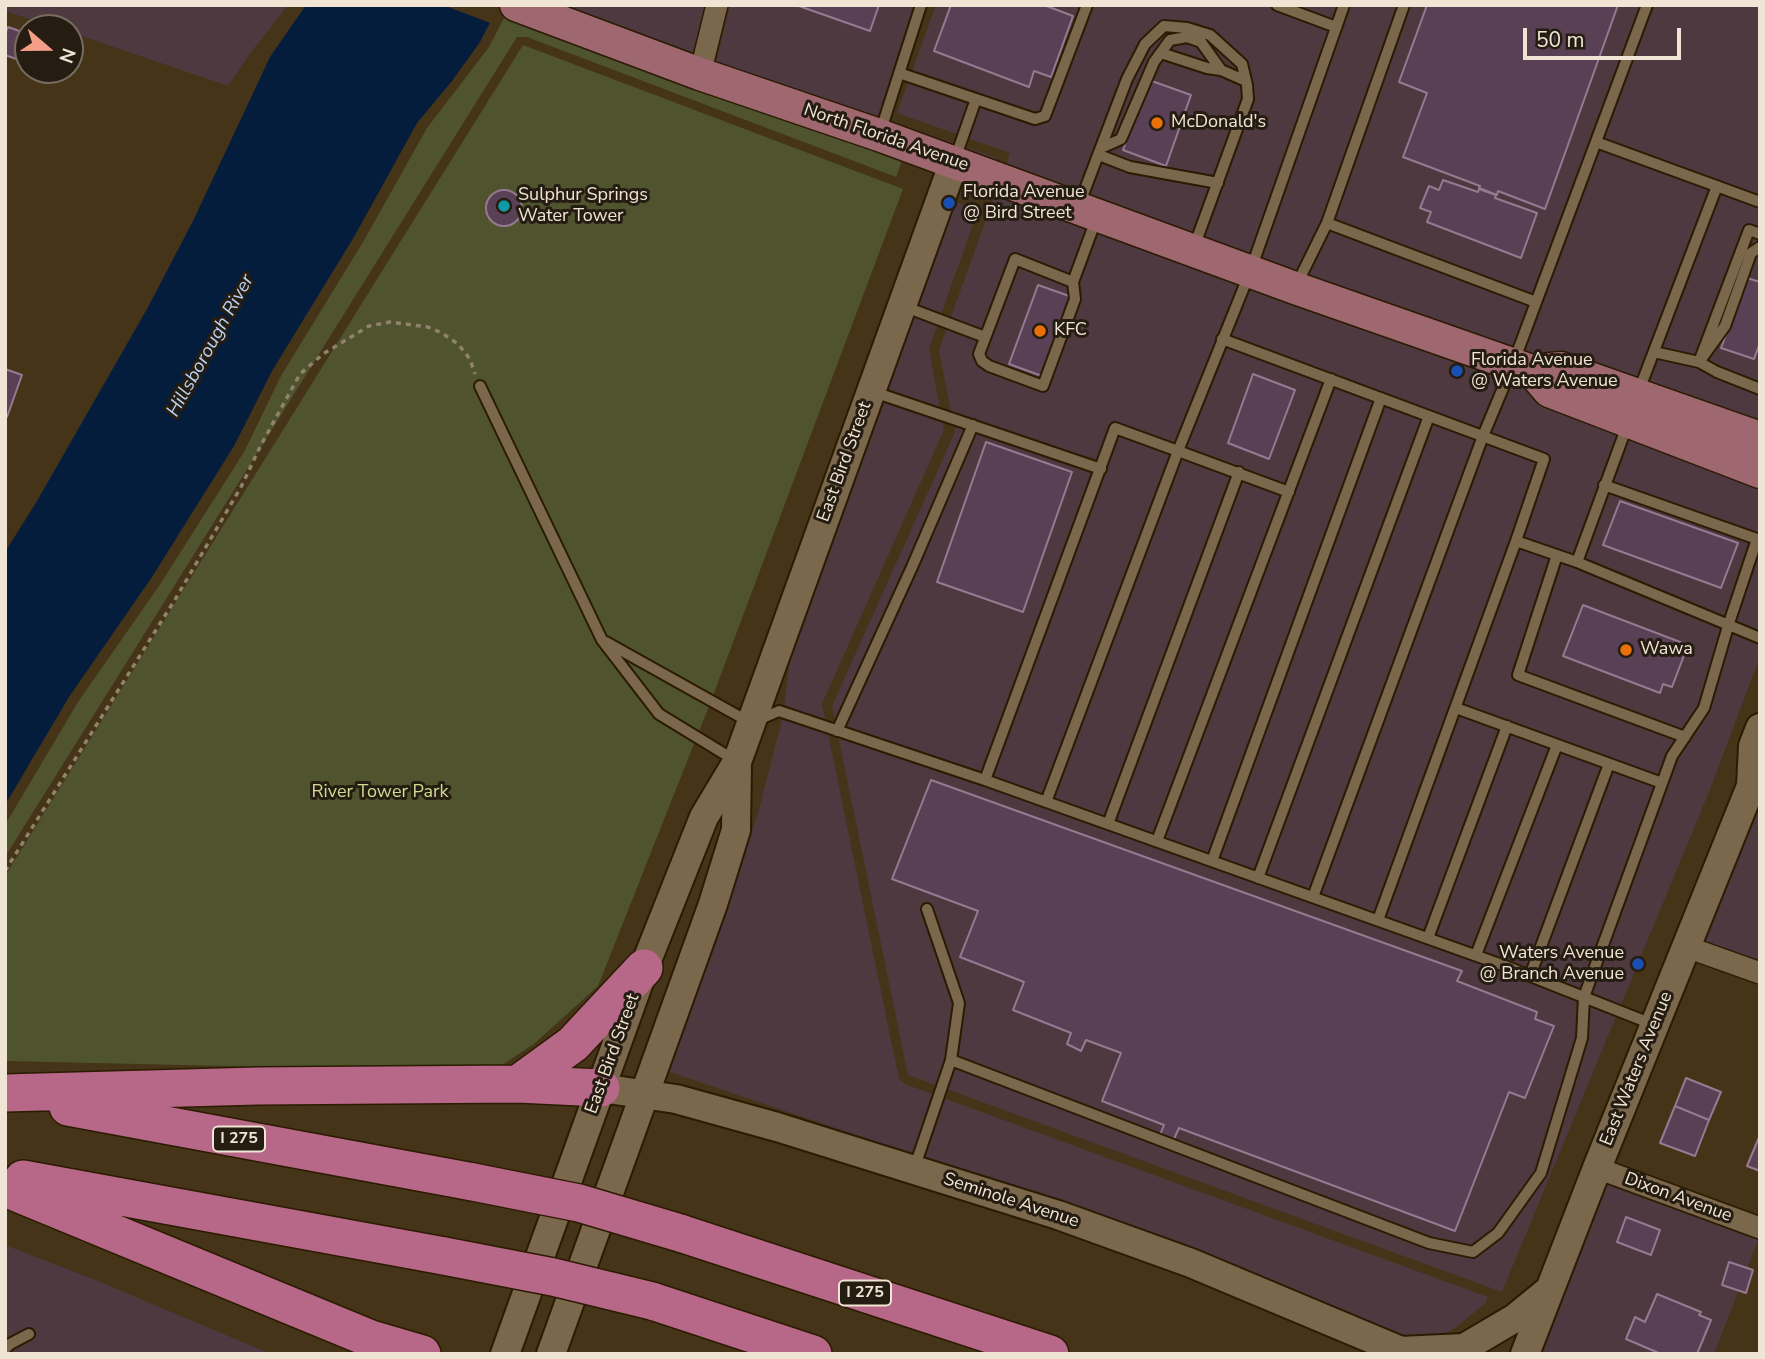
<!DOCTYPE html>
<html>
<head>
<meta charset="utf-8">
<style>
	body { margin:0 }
	#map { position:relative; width:1765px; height:1359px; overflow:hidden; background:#453418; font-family:"Nunito Sans",sans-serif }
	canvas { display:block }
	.frame { position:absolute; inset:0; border:7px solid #f0e5d5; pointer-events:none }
	.north { position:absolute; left:14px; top:14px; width:70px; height:70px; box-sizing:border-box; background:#251d11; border:2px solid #766d5f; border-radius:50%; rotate:110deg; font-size:19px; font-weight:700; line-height:28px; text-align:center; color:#f0e5d5 }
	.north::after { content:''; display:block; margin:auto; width:24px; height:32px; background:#f49e87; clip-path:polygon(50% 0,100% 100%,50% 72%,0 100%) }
	.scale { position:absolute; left:1523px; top:28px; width:158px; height:32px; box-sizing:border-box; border:4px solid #f0e5d5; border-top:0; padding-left:9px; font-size:21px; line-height:24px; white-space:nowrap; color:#f0e5d5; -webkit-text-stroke:5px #251d11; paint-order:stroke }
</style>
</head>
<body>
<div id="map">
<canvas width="1765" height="1359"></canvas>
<div class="frame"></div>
<div class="north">N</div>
<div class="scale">50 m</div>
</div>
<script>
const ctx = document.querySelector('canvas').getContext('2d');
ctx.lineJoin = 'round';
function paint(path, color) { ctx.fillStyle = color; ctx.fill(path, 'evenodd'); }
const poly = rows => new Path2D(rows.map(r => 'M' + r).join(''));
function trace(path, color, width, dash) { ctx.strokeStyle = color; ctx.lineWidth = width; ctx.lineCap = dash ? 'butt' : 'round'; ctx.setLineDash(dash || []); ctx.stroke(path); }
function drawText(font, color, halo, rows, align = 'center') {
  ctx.font = font + ' "Nunito Sans",sans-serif'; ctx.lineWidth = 6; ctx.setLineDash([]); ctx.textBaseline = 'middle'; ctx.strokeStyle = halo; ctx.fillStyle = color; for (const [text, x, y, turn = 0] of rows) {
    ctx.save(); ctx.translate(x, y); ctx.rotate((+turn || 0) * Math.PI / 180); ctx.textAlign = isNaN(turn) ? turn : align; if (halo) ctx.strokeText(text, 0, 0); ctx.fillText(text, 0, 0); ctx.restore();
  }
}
paint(poly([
	[5,5,288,5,252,51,228,86,70,32,70,28,57,28,5,11],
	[547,5,705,5,691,59],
	[730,5,925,5,889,118,894,122,997,158,995,162,715,67],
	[936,5,1760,5,1760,656,1709,792,1502,1292,908,1075,832,706,955,432,939,350,1010,153,897,113],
	[953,201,978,210,929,349,944,430,822,704,899,1079,905,1084,1488,1297,1485,1304,1451,1331,1429,1338,1404,1338,1107,1220,667,1071,757,817,783,716,791,648],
	[1760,804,1760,962,1703,941],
	[1607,1185,1758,1240,1714,1354,1541,1354],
	[5,1245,98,1281,271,1354,5,1354]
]), '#4d393f');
paint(poly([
	[506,14,903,158,896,177,527,37,517,37,5,857,5,825,78,702,161,583,244,452,281,376,363,242,427,128,489,47],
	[523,45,903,189,711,701,598,986,535,1043,492,1072,5,1061,5,876]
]), '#4f542f');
paint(poly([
	[306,5,499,5,480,42,452,81,417,123,354,237,272,371,234,446,152,577,69,697,5,805,5,552,37,501,147,309,193,221,270,57]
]), '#051d3d');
paint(poly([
	[443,5,502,5,493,24]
]), '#453418');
const building = poly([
	[796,5,879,5,870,31,796,5],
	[951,5,1044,5,1073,16,1051,77,1034,71,1029,87,934,51,951,5],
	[1427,5,1618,5,1545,209,1498,191,1497,195,1479,188,1480,186,1403,157,1427,93,1399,82,1427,5],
	[8,27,28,34,28,63,5,55,5,34,8,27],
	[1149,80,1191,95,1166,166,1123,150,1149,80],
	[1443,180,1478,192,1479,189,1496,195,1495,198,1537,213,1521,258,1427,222,1431,212,1420,208,1429,186,1439,190,1443,180],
	'486 208a18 18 0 1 1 36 0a18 18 0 1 1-36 0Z',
	[1747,278,1760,282,1760,343,1754,359,1721,348,1747,278],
	[1038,285,1072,297,1042,376,1009,364,1038,285],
	[5,369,22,375,7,417,5,416,5,369],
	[1253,374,1295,390,1269,459,1228,443,1253,374],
	[986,442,1072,472,1023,612,937,582,986,442],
	[1620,501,1738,543,1721,588,1603,545,1620,501],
	[1583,605,1688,645,1672,687,1663,684,1660,693,1563,656,1583,605],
	[931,780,1462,971,1457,981,1537,1012,1535,1019,1554,1026,1525,1098,1509,1092,1455,1231,1179,1128,1173,1141,1160,1135,1164,1125,1102,1101,1121,1053,1086,1040,1081,1051,1067,1044,1071,1033,1013,1010,1024,982,960,957,978,911,892,879,931,780],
	[1686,1078,1721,1092,1709,1120,1675,1106,1686,1078],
	[1675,1106,1709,1120,1695,1156,1660,1143,1675,1106],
	[1760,1135,1760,1171,1747,1166,1760,1135],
	[1626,1217,1660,1230,1651,1255,1617,1242,1626,1217],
	[1729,1262,1753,1270,1746,1293,1722,1285,1729,1262],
	[1657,1294,1701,1312,1699,1315,1711,1320,1697,1354,1661,1354,1626,1339,1635,1317,1645,1322,1657,1294]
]);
paint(building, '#594055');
trace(building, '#977a92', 2);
const lane = poly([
	[1277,5,1336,27],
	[1344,5,1250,272,1178,451,1115,428,985,780,1505,966,1652,1024],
	[1404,5,1327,223,1536,302],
	[1161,53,1207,68,1221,70],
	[899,73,1035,119,1045,116,1087,5],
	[880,133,921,5],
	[1596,142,1760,202],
	[1101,148,1121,139,1154,62,1170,40,1187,37,1201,42,1221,70,1246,81],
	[1099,155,1130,167,1218,183],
	[955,159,976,99],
	[1079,205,1127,79,1145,44,1164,26,1187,28,1210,35,1242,64,1247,85,1248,99,1194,247],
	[1760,234,1749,230,1699,362,1717,372,1760,389],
	[1073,282,1015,259,979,354,982,361,989,366,1043,386,1075,299,1073,282,1097,217],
	[1296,286,1327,223],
	[903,306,985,337],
	[1222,339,1544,459,1516,541,1378,920],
	[1654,352,1699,362,1725,326,1751,253,1760,247],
	[480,386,602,640,659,714,736,761],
	[871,391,1101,469],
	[1638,393,1717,186],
	[1516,541,1577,562,1760,638],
	[1557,555,1518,675,1685,737],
	[1577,562,1627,426],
	[606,642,751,723,779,711,985,780],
	[1456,708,1662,783],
	[837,731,912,567,973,425],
	[1046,802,1178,451,1289,492],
	[1108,824,1239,472],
	[1157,841,1331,379],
	[1212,861,1381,398],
	[1258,878,1429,416],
	[1313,897,1483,436,1513,364,1647,5],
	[927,909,959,1003,951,1060],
	[1428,938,1507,726],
	[1476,955,1557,745],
	[1530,976,1609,764],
	[914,1169,951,1060,1429,1243,1473,1252,1498,1233,1541,1173,1582,1038,1584,997,1672,756,1704,708,1729,623,1757,539,1604,485],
	[5,1349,10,1344,29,1334]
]);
const street = poly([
	[700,74,717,5],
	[1687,947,1760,973],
	[1597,1168,1760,1228]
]);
const secondary = poly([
	[601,1088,676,1099,777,1127,1058,1215,1191,1263,1408,1354],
	[1400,1351,1464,1348,1515,1318,1548,1291],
	[505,1354,644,968,704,817,737,762,954,162],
	[551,1354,713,904,736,830,737,764],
	[1525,1354,1597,1168,1751,786,1753,746,1760,728]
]);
const primary = poly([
	[516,5,700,74,879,135,1295,288,1532,371,1561,368,1760,438],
	[1532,371,1549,391,1760,472]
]);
const highway = poly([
	[518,1084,573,1044,644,968],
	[5,1093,257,1086,518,1084,601,1088],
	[68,1107,473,1182],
	[23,1179,444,1256],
	[5,1188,371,1339,422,1354],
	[680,1233,1050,1354],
	[652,1301,813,1354]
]);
trace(lane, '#2b1b01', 14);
trace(street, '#2b1b01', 24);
trace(secondary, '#2b1b01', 32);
trace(primary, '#2b1b01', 35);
trace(highway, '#2b1b01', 40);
trace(poly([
	[5,871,176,598,241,487,261,445,300,374,323,354,369,326,390,322,428,327,442,333,458,344,470,359,475,374]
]), '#90826b', 3.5, [5, 5]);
trace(lane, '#7b684c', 10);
trace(street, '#7b684c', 21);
trace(secondary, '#7b684c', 28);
trace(primary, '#9f676f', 32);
trace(highway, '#b76787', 37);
const highwayBridge = poly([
	[473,1182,579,1203,680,1233],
	[444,1256,553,1277,652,1301]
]);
trace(highwayBridge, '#2b1b01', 40, []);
trace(highwayBridge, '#b76787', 37);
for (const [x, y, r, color] of [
	[1157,123,7,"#e8710a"],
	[949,203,7,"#1a4fb4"],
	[504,206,7,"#0f9aa8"],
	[1040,331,7,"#e8710a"],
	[1457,371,7,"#1a4fb4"],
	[1626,650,7,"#e8710a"],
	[1638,964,7,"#1a4fb4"]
]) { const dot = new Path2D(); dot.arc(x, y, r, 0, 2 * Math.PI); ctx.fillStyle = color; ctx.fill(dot); trace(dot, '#251d11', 2.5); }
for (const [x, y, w] of [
	[239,1139,52],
	[865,1293,52]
]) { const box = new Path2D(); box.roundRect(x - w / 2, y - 12.5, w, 25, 5); ctx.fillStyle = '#251d11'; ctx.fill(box); trace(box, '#f0e5d5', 2); }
drawText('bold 16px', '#f0e5d5', null, [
	["I 275",239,1139],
	["I 275",865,1293]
]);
drawText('18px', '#f0e5d5', '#251d11', [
	["McDonald's",1171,123],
	["Florida Avenue",963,193],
	["@ Bird Street",963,214],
	["Sulphur Springs",518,196],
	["Water Tower",518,217],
	["KFC",1054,331],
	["Florida Avenue",1471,361],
	["@ Waters Avenue",1471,382],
	["Wawa",1640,650],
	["Waters Avenue",1624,954,"right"],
	["@ Branch Avenue",1624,975,"right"]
], 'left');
drawText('18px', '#f0e5d5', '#251d11', [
	["North Florida Avenue",886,138,19],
	["East Bird Street",845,462,-70],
	["East Bird Street",613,1054,-70],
	["East Waters Avenue",1637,1069,-68],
	["Dixon Avenue",1678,1198,20],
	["Seminole Avenue",1011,1201,18]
]);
drawText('18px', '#d1dc92', '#251d11', [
	["River Tower Park",380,793]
]);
drawText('italic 19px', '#b7d1f5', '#251d11', [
	["Hillsborough River",211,346,-61]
]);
</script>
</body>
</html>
